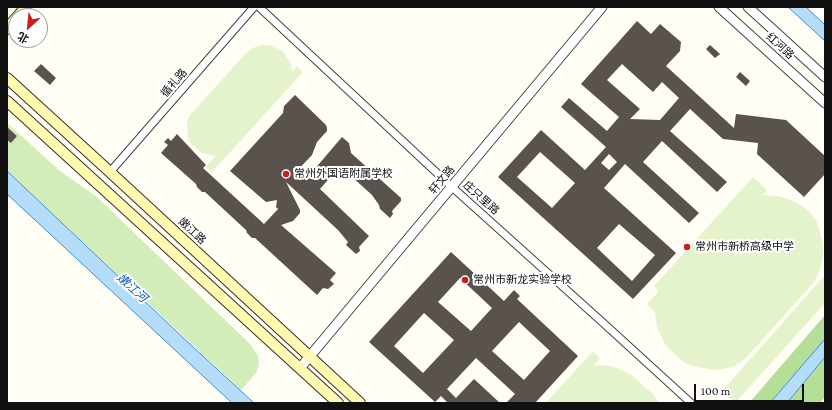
<!DOCTYPE html>
<html>
<head>
<meta charset="utf-8">
<style>
	body { margin:0 }
	#map { position:relative; width:832px; height:410px; overflow:hidden; background:#fffdf4; font-family:"Crimson Pro","Noto Sans SC",serif }
	canvas { display:block }
	.frame { position:absolute; inset:0; border:8px solid #101010; pointer-events:none }
	.north { position:absolute; left:8px; top:8px; width:40px; height:40px; box-sizing:border-box; background:#fff; border:1px solid #9f9f9f; border-radius:50%; rotate:207deg; font-size:11px; font-weight:700; line-height:16px; text-align:center; color:#101010 }
	.north::after { content:''; display:block; margin:auto; width:14px; height:18px; background:#ca1f1f; clip-path:polygon(50% 0,100% 100%,50% 72%,0 100%) }
	.scale { position:absolute; left:694px; top:384px; width:110px; height:18px; box-sizing:border-box; border:2px solid #101010; border-top:0; padding-left:5px; font-size:12px; line-height:14px; white-space:nowrap; color:#101010; -webkit-text-stroke:3px #fff; paint-order:stroke }
</style>
</head>
<body>
<div id="map">
<canvas width="832" height="410"></canvas>
<div class="frame"></div>
<div class="north">北</div>
<div class="scale">100 m</div>
</div>
<script>
const ctx = document.querySelector('canvas').getContext('2d');
ctx.lineJoin = 'round';
function paint(path, color) { ctx.fillStyle = color; ctx.fill(path, 'evenodd'); }
const poly = rows => new Path2D(rows.map(r => 'M' + r).join(''));
function trace(path, color, width, dash) { ctx.strokeStyle = color; ctx.lineWidth = width; ctx.lineCap = dash ? 'butt' : 'round'; ctx.setLineDash(dash || []); ctx.stroke(path); }
function drawText(font, color, halo, rows, align = 'center') {
  ctx.font = font + ' "Crimson Pro","Noto Sans SC",serif'; ctx.lineWidth = 4; ctx.setLineDash([]); ctx.textBaseline = 'middle'; ctx.strokeStyle = halo; ctx.fillStyle = color; for (const [text, x, y, turn = 0] of rows) {
    ctx.save(); ctx.translate(x, y); ctx.rotate((+turn || 0) * Math.PI / 180); ctx.textAlign = isNaN(turn) ? turn : align; if (halo) ctx.strokeText(text, 0, 0); ctx.fillText(text, 0, 0); ctx.restore();
  }
}
paint(poly([
	[7,123,60,171,97,197,250,344,258,356,259,364,256,373,241,390,7,171]
]), '#d2edba');
paint(poly([
	[825,315,825,339,770,403,749,403],
	[825,358,825,397,820,403,787,403]
]), '#b5df98');
paint(poly([
	[261,45,269,45,283,51,291,64,292,72,297,66,303,72,212,172,206,167,215,156,202,153,192,145,188,138,187,121,191,114,247,52,253,48],
	[753,177,767,190,763,195,776,196,789,199,799,204,809,211,817,222,823,244,823,257,820,269,815,281,744,360,735,366,723,369,712,370,690,365,682,361,666,346,657,327,655,312,647,304,659,291,654,286],
	[825,275,825,303,735,403,722,391],
	[593,351,600,358,594,366,604,365,617,368,630,374,654,395,659,403,546,403]
]), '#e4f3cc');
const water = poly([
	[788,7,806,7,825,25,825,41,788,7],
	[7,171,193,347,254,403,232,403,7,194,7,171],
	[825,339,825,357,787,403,770,403,825,339]
]);
paint(water, '#b5ddfa');
trace(water, '#378fd5', 1);
paint(poly([
	[637,21,651,34,660,24,681,42,680,51,666,66,734,128,736,114,786,120,825,156,825,174,804,197,757,154,758,143,723,139,690,109,670,131,727,182,717,192,662,141,643,162,699,213,689,223,625,164,604,188,676,253,633,299,498,177,541,130,585,170,606,147,561,107,569,98,607,131,619,117,581,84],
	[622,64,653,92,662,82,679,98,660,120,630,119,640,109,607,80],
	[540,152,575,183,552,208,517,177],
	[609,154,617,162,609,170,601,163],
	[619,224,655,255,632,281,597,248],
	[710,45,720,54,715,58,706,49],
	[41,64,56,78,50,85,34,71],
	[740,72,750,81,746,86,736,77],
	[295,95,326,125,327,128,327,131,317,142,312,155,293,175,307,178,342,137,349,143,351,153,401,198,401,201,392,211,393,214,390,218,380,209,379,205,372,195,340,166,320,189,369,236,359,247,360,251,356,254,346,245,348,242,338,230,286,182,300,210,300,213,293,221,281,225,336,273,330,280,334,284,328,289,323,288,317,295,255,238,252,238,247,233,246,230,205,192,202,192,197,187,196,184,161,153,168,145,164,142,168,138,171,141,177,134,206,165,203,168,264,224,278,209,276,207,277,200,266,202,230,171,283,113,284,106],
	[7,127,17,136,11,143,7,140],
	[451,252,504,301,514,290,520,296,517,299,578,356,535,403,506,403,515,394,476,358,447,389,456,398,474,379,500,403,448,403,441,396,435,402,369,342],
	[460,278,492,308,471,331,438,302],
	[424,313,454,340,423,373,394,346],
	[519,322,550,351,524,380,492,351]
]), '#5a524c');
const minor = poly([
	[259,7,452,187,600,320,691,403],
	[110,172,254,7]
]);
const tertiary = poly([
	[719,7,825,103],
	[748,7,825,77],
	[300,368,602,7]
]);
const secondary = poly([
	[18,16,26,7],
	[7,29,16,18],
	[7,78,110,172,360,403],
	[7,101,338,403]
]);
trace(minor, '#434343', 9);
trace(tertiary, '#434343', 11);
trace(secondary, '#323232', 12);
trace(minor, '#fff', 7);
trace(tertiary, '#fff', 9);
trace(secondary, '#fffaaf', 10);
for (const [x, y, r, color] of [
	[286,174,4,"#ca1f1f"],
	[687,247,4,"#ca1f1f"],
	[465,280,4,"#ca1f1f"]
]) { const dot = new Path2D(); dot.arc(x, y, r, 0, 2 * Math.PI); ctx.fillStyle = color; ctx.fill(dot); trace(dot, '#fff', 1.5); }
drawText('11px', '#101010', '#fff', [
	["红河路",780,46,42],
	["循礼路",174,83,-49],
	["轩文路",442,180,-50],
	["庄只里路",481,198,42],
	["嫩江路",192,231,43]
]);
drawText('11px', '#101010', '#fff', [
	["常州外国语附属学校",294,174],
	["常州市新桥高级中学",695,247],
	["常州市新龙实验学校",473,280]
], 'left');
drawText('italic 12px', '#1060ac', '#fff', [
	["嫩江河",132,288,42]
]);
</script>
</body>
</html>
